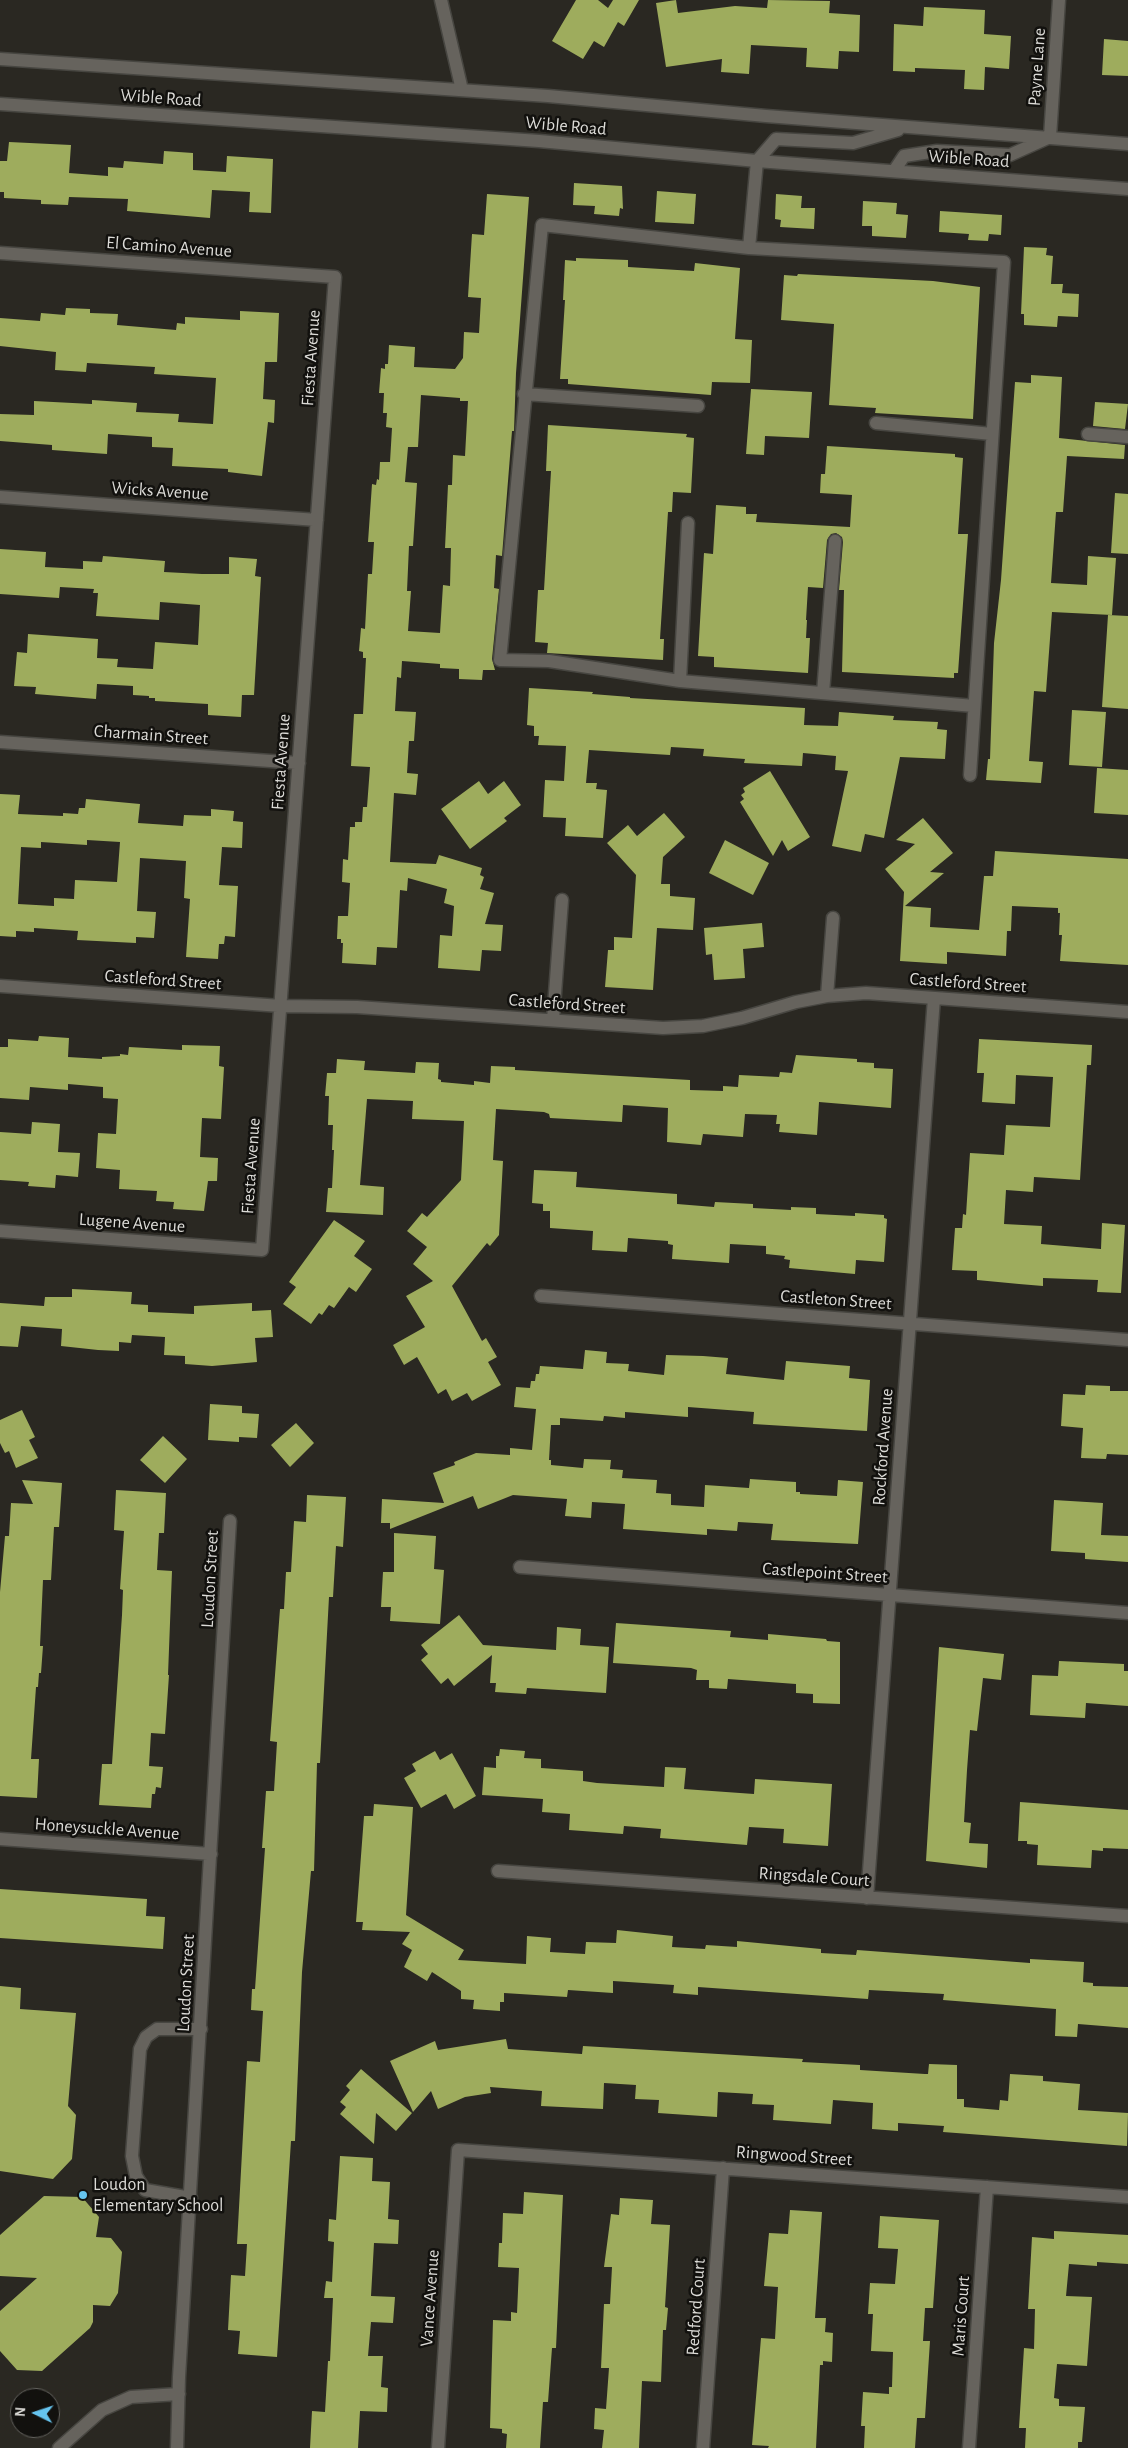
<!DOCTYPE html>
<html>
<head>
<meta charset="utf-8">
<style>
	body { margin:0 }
	#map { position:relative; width:1128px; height:2448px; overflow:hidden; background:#2a2822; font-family:"Alegreya Sans",sans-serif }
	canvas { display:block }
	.north { position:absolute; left:10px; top:2388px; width:50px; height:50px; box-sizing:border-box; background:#12110e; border:1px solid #63625e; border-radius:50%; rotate:274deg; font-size:14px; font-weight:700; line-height:20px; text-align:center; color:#dcdbd7 }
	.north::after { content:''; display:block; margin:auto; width:18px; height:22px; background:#66c4ef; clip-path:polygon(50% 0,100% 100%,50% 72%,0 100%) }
</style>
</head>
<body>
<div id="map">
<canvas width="1128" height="2448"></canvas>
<div class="north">N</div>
</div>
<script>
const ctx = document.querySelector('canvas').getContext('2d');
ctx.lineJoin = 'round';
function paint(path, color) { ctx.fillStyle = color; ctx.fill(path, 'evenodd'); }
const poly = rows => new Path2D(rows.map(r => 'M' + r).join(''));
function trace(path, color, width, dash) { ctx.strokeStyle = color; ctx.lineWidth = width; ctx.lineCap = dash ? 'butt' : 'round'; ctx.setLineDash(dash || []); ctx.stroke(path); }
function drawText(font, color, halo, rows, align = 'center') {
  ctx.font = font + ' "Alegreya Sans",sans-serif'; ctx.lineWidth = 5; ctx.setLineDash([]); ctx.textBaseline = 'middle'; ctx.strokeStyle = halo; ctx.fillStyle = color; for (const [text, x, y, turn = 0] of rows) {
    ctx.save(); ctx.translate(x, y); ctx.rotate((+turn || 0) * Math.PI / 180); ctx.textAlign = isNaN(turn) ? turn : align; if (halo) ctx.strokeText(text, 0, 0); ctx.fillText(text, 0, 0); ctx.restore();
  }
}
paint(poly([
	[576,0,598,0,608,8,613,0,639,0,624,26,618,22,604,47,594,41,583,59,552,41],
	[676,0,678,13,735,6,767,8,768,0,830,1,829,13,860,15,859,52,839,51,838,69,806,67,807,48,751,45,749,74,721,72,722,59,666,67,656,3],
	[924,7,985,10,984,34,1011,36,1009,69,985,67,984,90,964,89,965,70,915,68,915,72,893,71,894,24,923,26],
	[1104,39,1128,41,1128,76,1102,75],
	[9,142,71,145,69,173,108,176,108,167,123,168,124,161,163,164,164,151,193,153,193,170,226,172,227,156,273,159,271,213,249,212,250,192,212,190,210,218,127,211,128,199,69,197,68,205,41,204,41,200,4,198,4,192,0,192,0,161,7,161],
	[574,183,622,186,623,209,620,208,619,216,594,214,595,206,573,205],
	[657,191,696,194,694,224,655,222],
	[487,194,529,197,516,373,514,431,512,431,502,556,496,555,494,588,499,589,492,659,495,670,483,670,482,680,459,679,459,669,440,668,440,664,402,661,401,678,397,677,395,711,416,712,414,741,409,741,407,773,418,774,416,795,394,793,390,862,436,864,439,855,482,868,480,875,484,877,480,889,494,893,485,924,503,925,501,951,482,950,480,971,438,968,440,935,452,936,454,906,444,903,447,889,408,878,407,891,400,890,397,948,377,947,376,965,342,963,343,943,341,943,341,939,337,939,338,916,348,916,350,883,342,882,343,859,348,860,350,827,355,827,355,822,362,822,363,807,367,807,370,767,351,766,354,714,363,714,366,658,363,658,363,652,359,651,361,628,365,629,368,574,372,574,374,542,368,542,372,484,376,485,377,479,379,480,380,462,390,462,392,428,386,427,387,413,383,413,384,393,379,393,381,368,385,369,385,364,388,364,389,345,415,347,414,367,455,369,463,358,464,332,479,333,481,298,468,297,472,234,484,235],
	[421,395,460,398,460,401,468,401,465,456,453,455,452,485,448,485,445,548,451,548,450,586,443,585,440,633,408,631,411,591,407,591,409,546,413,546,417,483,405,482,408,447,418,447],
	[776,194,802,196,801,208,815,208,814,229,780,227,781,220,775,219],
	[863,201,897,203,896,214,908,215,906,238,872,236,872,226,862,226],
	[940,211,1002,215,1001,235,989,234,988,241,968,240,969,234,939,232],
	[1024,247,1047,248,1046,255,1053,256,1051,284,1063,284,1062,293,1079,294,1078,317,1058,316,1057,327,1024,325,1024,314,1021,314],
	[576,258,628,260,628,267,694,271,695,263,740,268,735,339,752,340,750,383,712,382,711,395,568,384,568,379,560,379,565,300,563,300,565,260,576,261],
	[798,274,933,281,980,287,973,419,875,413,876,408,829,405,834,324,781,320,784,275,797,276],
	[66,308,90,309,90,313,118,314,117,325,176,330,177,323,185,324,185,317,240,320,240,311,279,313,277,362,265,362,263,399,275,400,274,423,268,422,262,476,228,472,228,469,172,466,173,448,152,447,152,437,108,434,107,454,52,450,52,445,0,441,0,414,34,415,34,401,92,404,92,400,137,403,136,412,179,414,178,422,213,424,216,378,154,374,155,367,87,363,86,372,55,370,56,352,0,346,0,318,40,321,41,313,65,315],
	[1031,375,1062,377,1059,438,1125,445,1124,459,1067,456,1063,512,1056,512,1051,583,1087,585,1088,556,1116,558,1112,615,1052,612,1046,692,1034,691,1029,761,1043,762,1041,783,986,780,988,759,990,759,994,643,1001,580,1015,382,1031,383],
	[751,389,812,392,809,438,765,436,764,455,746,454],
	[1095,402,1128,404,1125,429,1093,426],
	[548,425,687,434,686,437,694,438,691,493,673,492,672,512,668,512,660,639,664,639,663,660,547,653,548,643,535,642,538,590,544,590,551,471,546,471],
	[827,446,955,454,955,457,963,458,958,534,968,534,958,673,954,673,954,678,842,672,844,590,839,590,843,542,842,537,836,533,831,534,827,540,823,588,808,587,806,620,807,620,806,638,810,638,808,673,714,667,714,657,698,656,704,553,713,554,716,505,746,507,746,514,757,514,756,522,850,527,852,495,820,493,821,474,825,474],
	[1115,493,1128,494,1128,554,1111,553],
	[0,549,46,552,45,567,83,569,83,561,102,562,103,556,165,561,164,572,202,574,229,574,229,557,257,559,255,576,261,577,254,695,242,695,241,717,208,715,208,704,155,701,155,698,149,698,149,696,133,695,133,686,97,684,96,699,35,694,36,687,14,686,17,652,27,653,28,634,98,639,97,658,118,659,117,667,153,669,155,642,198,645,200,605,160,602,159,620,96,616,98,593,93,593,94,589,60,587,59,598,0,594],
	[1108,615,1128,616,1128,709,1102,707],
	[529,688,593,692,592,694,630,697,630,698,805,708,804,725,838,726,839,712,894,716,893,720,938,722,937,729,947,730,945,759,900,757,884,838,865,834,861,852,832,846,848,771,835,770,836,756,803,753,802,766,744,763,745,759,703,756,704,749,671,747,670,755,589,750,586,783,597,783,596,789,607,790,603,838,565,836,566,818,543,817,545,780,564,781,566,746,538,745,539,736,534,736,534,726,527,725],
	[1072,710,1106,712,1102,767,1069,765],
	[1097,768,1128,770,1128,815,1094,813],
	[770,771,810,837,788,851,782,840,773,856,740,802,744,799,741,795,745,792,743,788],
	[479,781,488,794,504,781,521,805,504,818,507,821,470,849,441,809],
	[0,794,20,795,18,814,63,816,63,813,78,814,79,808,85,808,86,799,140,804,138,823,183,826,184,815,211,816,211,809,234,811,233,821,243,822,242,848,222,847,219,885,238,886,235,937,225,936,224,944,219,944,218,959,186,957,190,899,184,898,186,861,140,858,137,911,156,912,154,938,136,937,136,943,77,940,78,931,34,928,34,932,16,931,16,937,0,936],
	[87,840,120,842,117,882,75,880,74,899,54,898,54,906,18,904,21,847,41,848,41,842,87,845],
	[664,813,685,837,663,857,661,884,670,884,670,896,695,898,693,930,657,928,653,990,605,987,608,950,614,950,614,937,632,938,636,875,607,843,628,825,637,836],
	[923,818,953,853,930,872,944,873,905,906,931,908,930,927,979,930,984,876,993,876,995,851,1128,859,1128,965,1060,961,1062,935,1059,935,1060,913,1058,913,1058,908,1012,906,1011,931,1007,931,1006,956,947,952,947,964,900,961,904,892,885,869,915,844,896,840],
	[725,840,769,863,753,895,709,873],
	[762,923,764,947,743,949,745,978,714,980,712,954,706,955,704,928],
	[39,1036,69,1038,68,1057,102,1059,102,1057,120,1056,120,1054,128,1055,129,1047,182,1050,182,1045,220,1046,219,1066,224,1067,221,1119,202,1118,200,1157,218,1158,217,1181,208,1181,204,1211,173,1209,174,1202,156,1201,157,1191,119,1189,120,1170,96,1168,98,1133,116,1134,118,1099,103,1098,103,1087,68,1084,68,1090,30,1087,29,1100,0,1098,0,1047,8,1047,8,1039,38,1041],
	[979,1039,1092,1045,1091,1065,1087,1065,1080,1180,1034,1177,1033,1192,1006,1190,1004,1224,1042,1226,1041,1244,1101,1249,1102,1223,1125,1225,1121,1293,1097,1292,1098,1280,1043,1278,1043,1286,1019,1284,977,1280,977,1271,952,1270,955,1228,962,1228,963,1214,966,1215,970,1153,1004,1155,1006,1125,1050,1127,1053,1077,1016,1075,1015,1104,982,1102,984,1073,977,1073],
	[796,1055,857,1059,857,1062,874,1063,874,1068,893,1069,891,1108,819,1102,817,1135,779,1132,780,1124,776,1124,777,1115,745,1114,743,1137,703,1134,701,1145,667,1142,668,1108,623,1105,622,1122,550,1118,549,1114,544,1112,496,1109,493,1160,503,1161,499,1235,490,1246,487,1243,452,1286,482,1341,486,1338,497,1357,488,1362,501,1385,472,1401,467,1393,452,1401,446,1389,438,1394,417,1357,404,1365,393,1345,425,1327,406,1296,433,1281,413,1264,427,1247,407,1231,422,1213,427,1217,461,1180,464,1121,412,1119,413,1101,367,1099,360,1185,384,1187,383,1215,326,1212,328,1188,332,1188,334,1150,332,1150,333,1125,328,1125,329,1096,325,1096,327,1073,336,1073,337,1059,365,1061,364,1070,415,1073,416,1062,439,1063,438,1079,441,1080,441,1082,474,1085,474,1081,490,1083,491,1066,515,1067,515,1070,690,1080,690,1090,723,1091,723,1086,738,1087,739,1075,779,1077,780,1072,792,1073],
	[32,1122,60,1124,58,1152,80,1153,78,1177,56,1175,55,1188,28,1186,29,1182,0,1180,0,1132,31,1134],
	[534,1170,577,1172,576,1187,677,1194,677,1204,714,1207,715,1202,753,1204,753,1208,791,1210,791,1207,816,1208,816,1214,855,1216,855,1213,884,1215,884,1218,887,1219,884,1262,856,1260,855,1274,789,1268,790,1260,784,1259,785,1256,766,1254,766,1246,730,1244,729,1263,672,1259,673,1245,668,1244,668,1241,628,1238,627,1252,592,1250,593,1231,550,1228,550,1211,543,1211,543,1204,532,1203],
	[334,1220,365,1241,354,1256,372,1269,356,1292,349,1287,334,1308,329,1305,322,1315,319,1313,311,1324,283,1304,296,1287,289,1282],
	[72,1289,132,1292,131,1304,148,1305,148,1312,194,1314,194,1306,252,1303,252,1311,271,1310,273,1337,255,1338,257,1362,212,1366,185,1364,185,1356,164,1355,165,1337,132,1335,131,1343,119,1342,119,1351,98,1350,61,1346,62,1329,21,1326,18,1347,0,1346,0,1303,44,1306,45,1297,72,1297],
	[585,1350,607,1352,606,1363,629,1364,628,1371,664,1375,666,1355,703,1356,728,1358,726,1374,784,1380,786,1361,850,1366,849,1378,870,1380,867,1431,753,1424,754,1412,688,1407,688,1417,625,1412,625,1418,604,1416,603,1421,560,1418,560,1425,551,1425,549,1460,551,1460,551,1465,583,1468,584,1459,611,1460,610,1469,623,1470,622,1478,657,1480,656,1493,671,1494,671,1505,704,1507,705,1485,749,1488,750,1479,796,1482,796,1492,800,1492,800,1494,837,1496,838,1480,863,1482,858,1544,771,1540,773,1524,738,1522,737,1531,707,1529,707,1535,623,1529,625,1504,592,1502,591,1518,565,1516,567,1499,513,1495,478,1509,473,1496,390,1529,390,1523,381,1523,382,1499,444,1503,433,1473,455,1465,454,1462,476,1453,510,1455,510,1448,532,1450,536,1409,514,1407,516,1387,530,1388,531,1381,535,1381,536,1374,539,1374,540,1366,583,1369],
	[1086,1385,1110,1386,1110,1391,1128,1391,1128,1455,1107,1454,1106,1459,1081,1458,1083,1428,1061,1426,1063,1394,1085,1395],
	[210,1404,242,1406,242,1413,259,1414,257,1438,239,1437,239,1442,208,1440],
	[22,1410,35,1437,29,1440,38,1458,16,1468,9,1451,5,1453,0,1443,0,1420],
	[296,1423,314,1443,290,1467,271,1445],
	[163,1436,187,1459,165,1483,140,1460],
	[22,1480,62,1483,59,1527,54,1527,51,1580,43,1580,40,1646,43,1646,41,1673,39,1673,38,1687,36,1687,31,1759,39,1759,37,1798,0,1796,0,1592,5,1536,9,1536,11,1503,33,1504],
	[116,1490,166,1493,164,1533,159,1533,157,1570,172,1571,168,1675,169,1675,165,1734,151,1733,149,1766,163,1767,161,1788,156,1787,155,1794,152,1794,151,1808,99,1805,102,1764,112,1764,122,1615,123,1590,120,1589,124,1531,114,1530],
	[307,1495,346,1497,343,1547,336,1546,333,1597,329,1597,320,1763,317,1763,314,1871,311,1871,302,1972,295,2141,291,2141,277,2357,238,2354,240,2331,228,2330,231,2275,245,2276,247,2244,237,2244,247,2061,260,2062,263,2011,251,2010,252,1989,255,1989,265,1848,262,1848,266,1791,274,1791,277,1742,270,1741,280,1609,284,1609,286,1572,291,1572,294,1521,306,1522],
	[1054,1500,1103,1503,1101,1535,1128,1536,1128,1562,1085,1559,1085,1553,1051,1551],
	[394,1533,436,1536,434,1569,444,1570,440,1624,390,1621,391,1607,381,1607,383,1572,394,1572],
	[459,1615,483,1645,556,1650,557,1627,581,1629,580,1645,609,1647,606,1693,527,1688,526,1694,495,1692,496,1683,490,1683,492,1655,454,1686,448,1678,441,1684,421,1660,428,1654,421,1645],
	[616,1623,731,1631,730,1637,768,1640,768,1634,826,1639,827,1641,840,1642,840,1704,813,1703,813,1694,796,1693,796,1684,728,1679,727,1689,709,1688,709,1680,696,1680,697,1670,691,1668,613,1663],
	[939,1647,1004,1654,1001,1680,983,1678,977,1731,970,1730,967,1770,964,1822,971,1823,969,1843,988,1844,987,1868,926,1861],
	[1059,1661,1124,1664,1124,1671,1128,1671,1128,1706,1086,1703,1085,1718,1030,1715,1032,1675,1058,1676],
	[500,1749,525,1751,524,1758,541,1759,541,1768,583,1771,583,1781,597,1783,664,1787,665,1767,686,1768,684,1789,754,1794,755,1779,832,1784,828,1846,783,1843,784,1829,749,1827,747,1845,660,1838,661,1829,624,1826,623,1834,569,1830,570,1814,542,1812,543,1799,482,1795,484,1767,496,1768,496,1756,499,1756],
	[435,1751,440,1760,452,1753,476,1796,454,1809,446,1794,421,1808,404,1778,416,1771,412,1764],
	[1020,1802,1128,1810,1128,1849,1103,1848,1103,1851,1092,1850,1091,1868,1037,1865,1038,1845,1027,1844,1027,1841,1018,1841],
	[374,1804,413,1807,406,1915,464,1950,458,1960,526,1964,527,1936,551,1938,550,1952,585,1954,586,1942,616,1943,617,1930,673,1936,672,1947,705,1949,706,1945,737,1947,737,1941,821,1949,821,1953,856,1955,857,1950,1030,1963,1030,1959,1084,1962,1083,1982,1093,1983,1093,1986,1128,1987,1128,2028,1078,2024,1077,2037,1055,2036,1056,2009,943,2000,944,1994,869,1990,868,1999,698,1987,698,1995,673,1993,674,1985,613,1981,613,1993,568,1990,567,1997,504,1993,504,2002,500,2002,500,2011,473,2009,474,2000,461,1999,461,1991,432,1972,427,1981,404,1967,412,1950,402,1944,410,1932,362,1930,363,1922,356,1922,364,1816,373,1816],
	[0,1889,147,1899,146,1916,165,1917,163,1949,0,1938],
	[0,1986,21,1988,20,2009,76,2013,68,2106,76,2115,72,2159,53,2179,0,2171],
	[506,2039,508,2049,582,2054,583,2046,803,2059,802,2062,860,2065,860,2070,925,2074,928,2074,929,2064,957,2065,957,2099,964,2099,964,2107,999,2110,1000,2100,1008,2101,1010,2074,1043,2076,1043,2081,1080,2084,1078,2110,1128,2113,1127,2146,943,2132,944,2126,898,2123,898,2131,872,2129,873,2103,833,2100,831,2124,773,2120,774,2105,752,2104,753,2094,718,2092,717,2117,658,2113,659,2100,635,2099,636,2085,604,2083,603,2109,541,2106,542,2091,490,2087,491,2093,465,2097,438,2109,431,2091,413,2112,390,2061,435,2041,438,2050],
	[361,2069,412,2113,396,2131,376,2113,374,2144,340,2114,346,2107,340,2102,350,2090,346,2086],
	[340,2156,373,2158,372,2181,390,2182,388,2219,399,2220,398,2244,374,2243,371,2296,395,2297,393,2323,371,2322,368,2356,383,2356,381,2387,388,2388,387,2412,360,2411,358,2448,310,2448,312,2411,325,2412,328,2361,330,2361,333,2298,324,2298,326,2281,332,2282,334,2242,328,2241,329,2219,336,2220],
	[524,2192,563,2195,556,2348,552,2348,548,2402,543,2402,540,2448,506,2448,507,2434,502,2433,502,2429,490,2428,493,2320,511,2321,511,2312,517,2313,519,2268,498,2267,499,2243,502,2243,503,2213,523,2214],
	[44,2196,82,2197,99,2217,96,2237,111,2238,122,2252,118,2293,110,2306,93,2305,93,2322,90,2328,42,2371,17,2370,0,2351,0,2311,37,2278,0,2276,0,2235],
	[620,2198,653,2200,651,2224,670,2225,665,2307,668,2308,666,2330,663,2330,661,2382,642,2381,639,2448,602,2448,604,2430,594,2429,595,2408,606,2409,609,2368,601,2368,604,2304,610,2304,612,2267,604,2267,611,2214,619,2215],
	[790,2210,822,2212,815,2318,826,2318,825,2332,833,2333,832,2362,823,2361,823,2365,820,2365,816,2448,768,2448,769,2446,752,2445,761,2338,775,2339,778,2287,764,2286,769,2233,788,2234],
	[880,2216,939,2220,933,2308,925,2308,923,2341,930,2341,925,2418,917,2418,915,2448,864,2448,865,2426,861,2426,863,2392,889,2394,889,2387,892,2387,893,2352,871,2351,873,2314,868,2314,870,2283,895,2284,898,2249,878,2248],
	[1054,2231,1128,2235,1128,2264,1097,2262,1097,2266,1069,2264,1066,2296,1092,2297,1087,2366,1057,2364,1054,2398,1059,2399,1059,2406,1085,2407,1082,2442,1078,2442,1078,2448,1025,2448,1026,2428,1019,2428,1024,2348,1034,2349,1035,2309,1028,2309,1032,2237,1054,2239]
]), '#9eac5d');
const minor = poly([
	[441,0,462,90],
	[0,59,548,96,766,116,1128,144],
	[0,104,539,141,757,161,1128,189],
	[894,171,904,156,937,151,1010,155,1050,137,1059,0],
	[749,248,757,161,776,139,853,143,898,130],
	[0,253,335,277,262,1250,0,1231],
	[524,394,698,406],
	[876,423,992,434],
	[1088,434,1128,437],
	[0,497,317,520],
	[680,681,688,523],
	[823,693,835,541],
	[0,742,299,763],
	[970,775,1004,262,749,248,542,225,500,660,549,661,680,681,974,706],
	[0,986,281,1006,357,1007,663,1028,703,1026,742,1018,796,1002,827,996,866,993,1128,1012],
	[827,996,833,918],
	[553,1020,562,900],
	[541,1296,1128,1340],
	[520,1567,1128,1613],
	[0,1839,211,1854],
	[498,1871,1128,1916],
	[867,1898,934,998],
	[191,2198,145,2190,136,2176,132,2156,140,2049,146,2037,157,2029,201,2029],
	[59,2448,102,2410,131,2397,179,2394],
	[177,2448,179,2377,230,1521],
	[438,2448,458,2150,1128,2197],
	[703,2448,723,2168],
	[969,2448,987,2187]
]);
trace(minor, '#474641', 15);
trace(minor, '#66635d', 12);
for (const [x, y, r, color] of [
	[83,2195,5,"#66c4ef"]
]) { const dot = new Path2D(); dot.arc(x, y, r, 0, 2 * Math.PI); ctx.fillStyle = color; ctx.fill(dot); trace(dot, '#12110e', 2); }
drawText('18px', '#dcdbd7', '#12110e', [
	["Payne Lane",1037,67,-86],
	["Wible Road",161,98,4],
	["Wible Road",566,126,5],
	["Wible Road",969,159,4],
	["El Camino Avenue",169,247,4],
	["Fiesta Avenue",311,358,-86],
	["Wicks Avenue",160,491,4],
	["Charmain Street",151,735,4],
	["Fiesta Avenue",281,762,-86],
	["Castleford Street",163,980,4],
	["Castleford Street",968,983,4],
	["Castleford Street",567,1004,4],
	["Fiesta Avenue",251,1166,-86],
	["Lugene Avenue",132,1223,4],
	["Castleton Street",836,1300,4],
	["Rockford Avenue",883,1447,-86],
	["Castlepoint Street",825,1573,4],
	["Loudon Street",210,1579,-87],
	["Honeysuckle Avenue",107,1829,4],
	["Ringsdale Court",814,1877,4],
	["Loudon Street",186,1983,-87],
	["Ringwood Street",794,2156,4],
	["Vance Avenue",430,2298,-86],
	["Redford Court",696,2307,-86],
	["Maris Court",961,2316,-86]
]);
drawText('18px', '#dcdbd7', '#12110e', [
	["Loudon",93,2185],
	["Elementary School",93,2206]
], 'left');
</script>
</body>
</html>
